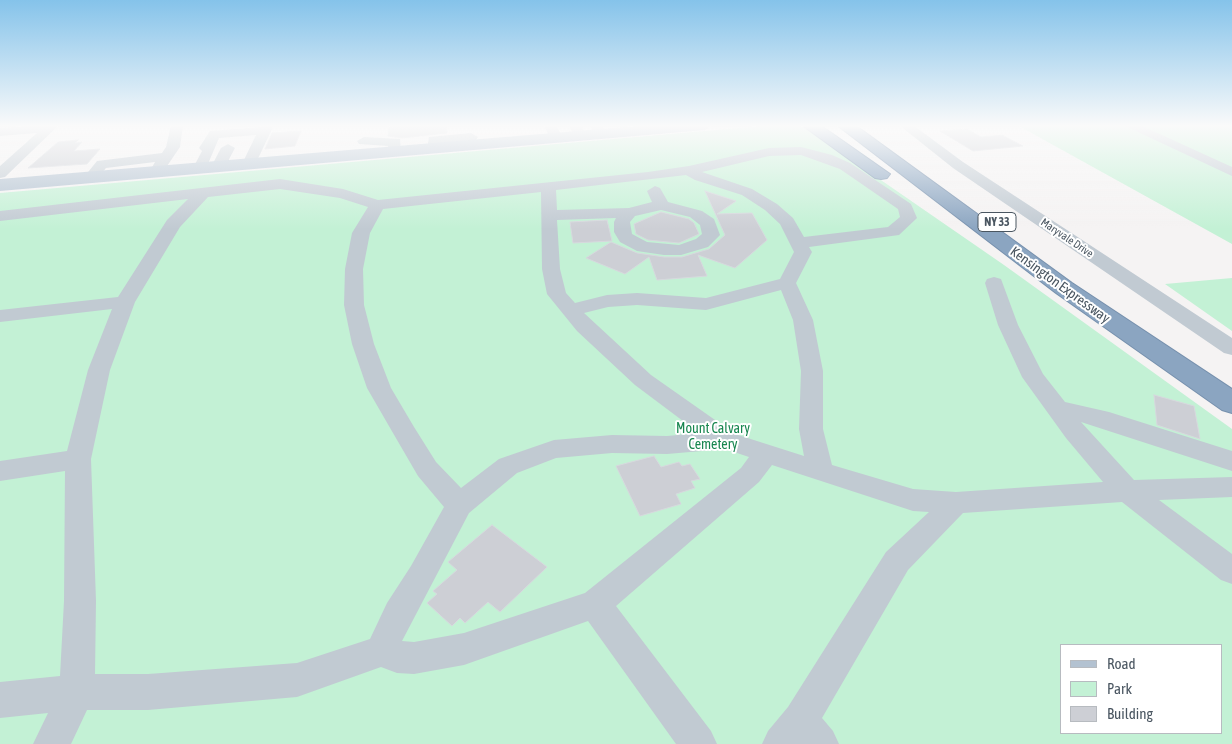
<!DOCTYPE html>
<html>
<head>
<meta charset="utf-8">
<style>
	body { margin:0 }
	#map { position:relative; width:1232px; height:744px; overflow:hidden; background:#f5f3f3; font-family:"Asap Condensed",sans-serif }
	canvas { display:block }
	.legend { position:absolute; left:1060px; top:644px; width:162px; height:90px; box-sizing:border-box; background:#fff; border:1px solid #b7bbc0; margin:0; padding:6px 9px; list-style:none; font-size:15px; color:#4a5661 }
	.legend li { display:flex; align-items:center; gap:10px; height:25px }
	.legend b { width:25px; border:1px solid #b7bbc0 }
</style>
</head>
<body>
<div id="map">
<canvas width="1232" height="744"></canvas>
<ul class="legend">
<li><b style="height:6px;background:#b3c2d1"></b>Road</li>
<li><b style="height:14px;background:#c3f1d5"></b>Park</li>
<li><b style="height:14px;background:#cdcfd5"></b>Building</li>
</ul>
</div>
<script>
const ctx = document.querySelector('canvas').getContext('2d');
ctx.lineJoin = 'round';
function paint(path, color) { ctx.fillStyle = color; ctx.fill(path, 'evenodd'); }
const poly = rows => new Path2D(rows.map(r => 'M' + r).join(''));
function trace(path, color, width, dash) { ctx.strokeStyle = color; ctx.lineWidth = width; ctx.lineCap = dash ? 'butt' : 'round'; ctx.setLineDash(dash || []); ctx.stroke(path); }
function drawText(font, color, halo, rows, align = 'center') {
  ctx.font = font + ' "Asap Condensed",sans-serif'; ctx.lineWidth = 4; ctx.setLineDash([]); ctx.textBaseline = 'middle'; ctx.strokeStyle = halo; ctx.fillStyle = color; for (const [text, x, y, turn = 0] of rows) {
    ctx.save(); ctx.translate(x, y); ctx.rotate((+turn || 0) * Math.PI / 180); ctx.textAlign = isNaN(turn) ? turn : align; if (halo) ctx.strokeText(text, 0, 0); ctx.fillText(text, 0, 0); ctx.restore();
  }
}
paint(poly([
	[772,125,798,125,807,129,1004,265,1232,429,1232,744,0,744,0,193],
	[1061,645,1221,645,1221,733,1061,733],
	[1017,125,1232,125,1232,244],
	[1232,278,1232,331,1165,284]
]), '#c3f1d5');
const building = poly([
	[411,125,446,125,447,133,402,138,388,136,389,127,411,125],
	[967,129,981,137,1002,135,1023,146,973,151,940,131,967,129],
	[301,131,295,146,265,149,272,133,301,131],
	[78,140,75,143,82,142,74,151,100,149,87,164,28,168,58,142,78,140],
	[705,191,736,201,717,214,752,213,767,240,735,268,698,255,707,276,657,280,649,257,625,274,586,258,611,242,637,253,664,257,682,257,709,249,725,235,705,191],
	[661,212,689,219,694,223,699,234,679,243,648,240,636,234,634,224,661,212],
	[607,220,612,241,573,243,570,222,607,220],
	[1154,395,1194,406,1200,439,1157,425,1154,395],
	[654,456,661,467,679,462,682,466,690,464,700,479,691,481,695,488,676,494,681,504,640,516,616,466,654,456],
	[492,525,547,567,500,612,488,602,465,623,460,618,452,626,427,603,437,594,433,591,457,570,448,562,492,525]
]);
paint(building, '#cdcfd5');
trace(building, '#d7d9de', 1);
const highway = poly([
	[802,125,820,125,890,174,887,178,881,179,875,178,802,125],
	[837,125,855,125,1072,283,1232,389,1232,413,1222,410,1056,293,837,125]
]);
trace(highway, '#7690ad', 2);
paint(poly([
	[39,125,59,125,5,177,0,178,0,166,37,133,0,136,0,128,39,125],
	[171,125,183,125,180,147,163,172,153,172,151,169,155,162,106,168,96,180,91,181,84,177,97,161,162,153,166,147,171,125],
	[262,125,274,125,254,167,249,168,242,164,256,135,219,138,205,171,200,172,193,168,202,151,199,148,210,131,260,127,262,125],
	[544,125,556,125,563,138,561,141,551,141,544,125],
	[569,125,581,125,587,136,585,139,575,139,569,125],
	[589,125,601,125,608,134,601,138,596,137,589,125],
	[899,125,913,125,963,162,1232,338,1232,355,1224,353,953,168,899,125],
	[1123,125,1140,125,1232,167,1232,176,1123,125],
	[471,133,478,137,476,140,441,143,439,152,434,153,427,149,429,137,471,133],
	[364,137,400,139,401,152,394,156,387,152,388,146,359,144,357,141,364,137],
	[228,144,235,148,225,167,223,170,213,170,211,167,221,148,228,144],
	[801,147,832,155,850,163,911,204,917,218,899,235,809,247,812,252,796,283,813,320,823,371,823,429,832,465,913,489,956,492,1103,482,1066,438,1022,377,998,325,985,283,987,279,994,277,1001,279,1018,325,1043,374,1065,402,1109,412,1232,451,1232,471,1081,422,1134,480,1232,477,1232,497,1159,500,1232,554,1232,584,1221,580,1122,502,963,513,908,570,822,718,833,731,839,744,762,744,768,731,788,707,886,552,929,512,913,511,772,465,759,482,616,606,711,731,717,744,676,744,588,621,464,665,414,674,397,673,381,667,297,697,148,710,87,710,71,744,33,744,48,713,0,718,0,682,60,676,64,601,65,471,0,481,0,461,67,451,88,370,112,309,0,322,0,310,118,297,167,220,188,199,0,221,0,211,280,179,343,189,378,200,648,172,689,166,769,148,801,147],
	[801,155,840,169,898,209,900,217,888,227,804,237,793,218,777,204,752,189,702,172,769,156,801,155],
	[686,175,695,180,742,195,765,210,780,224,794,252,780,279,706,298,637,293,607,295,575,303,566,293,560,269,557,220,616,218,614,222,614,232,620,242,637,251,664,255,681,255,708,247,720,235,714,219,702,211,668,202,660,188,655,186,647,191,652,202,629,208,557,210,556,190,686,175],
	[280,189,340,198,368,207,352,233,345,269,344,305,352,344,367,388,393,433,418,476,444,507,411,566,387,603,370,639,297,663,148,674,95,674,96,601,91,459,110,370,135,302,180,227,208,197,280,189],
	[541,192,542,269,547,294,577,331,635,385,699,433,667,436,612,435,554,440,499,459,461,488,436,462,414,427,391,388,374,344,364,305,363,269,370,233,383,209,541,192],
	[661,210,690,217,700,225,702,234,696,239,679,245,647,242,632,234,630,222,635,216,661,210],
	[781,290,793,320,801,371,799,429,804,456,735,434,651,375,584,313,608,307,637,305,706,310,781,290],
	[725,449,749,457,741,468,585,593,464,633,414,642,402,641,469,513,517,473,556,458,612,453,667,454,725,449]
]), '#c1cad2');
paint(poly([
	[649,125,713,125,705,130,0,191,0,179,649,125]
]), '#b3c2d1');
paint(highway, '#8ba5c1');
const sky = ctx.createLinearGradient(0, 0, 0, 229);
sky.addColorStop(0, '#85c3ea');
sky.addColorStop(0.55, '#fafafa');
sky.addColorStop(1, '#fafafa00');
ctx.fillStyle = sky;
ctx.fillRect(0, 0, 1232, 229);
drawText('11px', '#4a5661', '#fff', [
	["Maryvale Drive",1067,238,34]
]);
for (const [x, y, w] of [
	[997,222,38]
]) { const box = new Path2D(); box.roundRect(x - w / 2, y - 9.5, w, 19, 4); ctx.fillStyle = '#fff'; ctx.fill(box); trace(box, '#4a5661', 1); }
drawText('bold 12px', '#4a5661', null, [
	["NY 33",997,222]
]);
drawText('14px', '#4a5661', '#fff', [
	["Kensington Expressway",1060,285,36]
]);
drawText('14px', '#17864f', '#fff', [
	["Mount Calvary",713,429],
	["Cemetery",713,445]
]);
</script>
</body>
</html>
